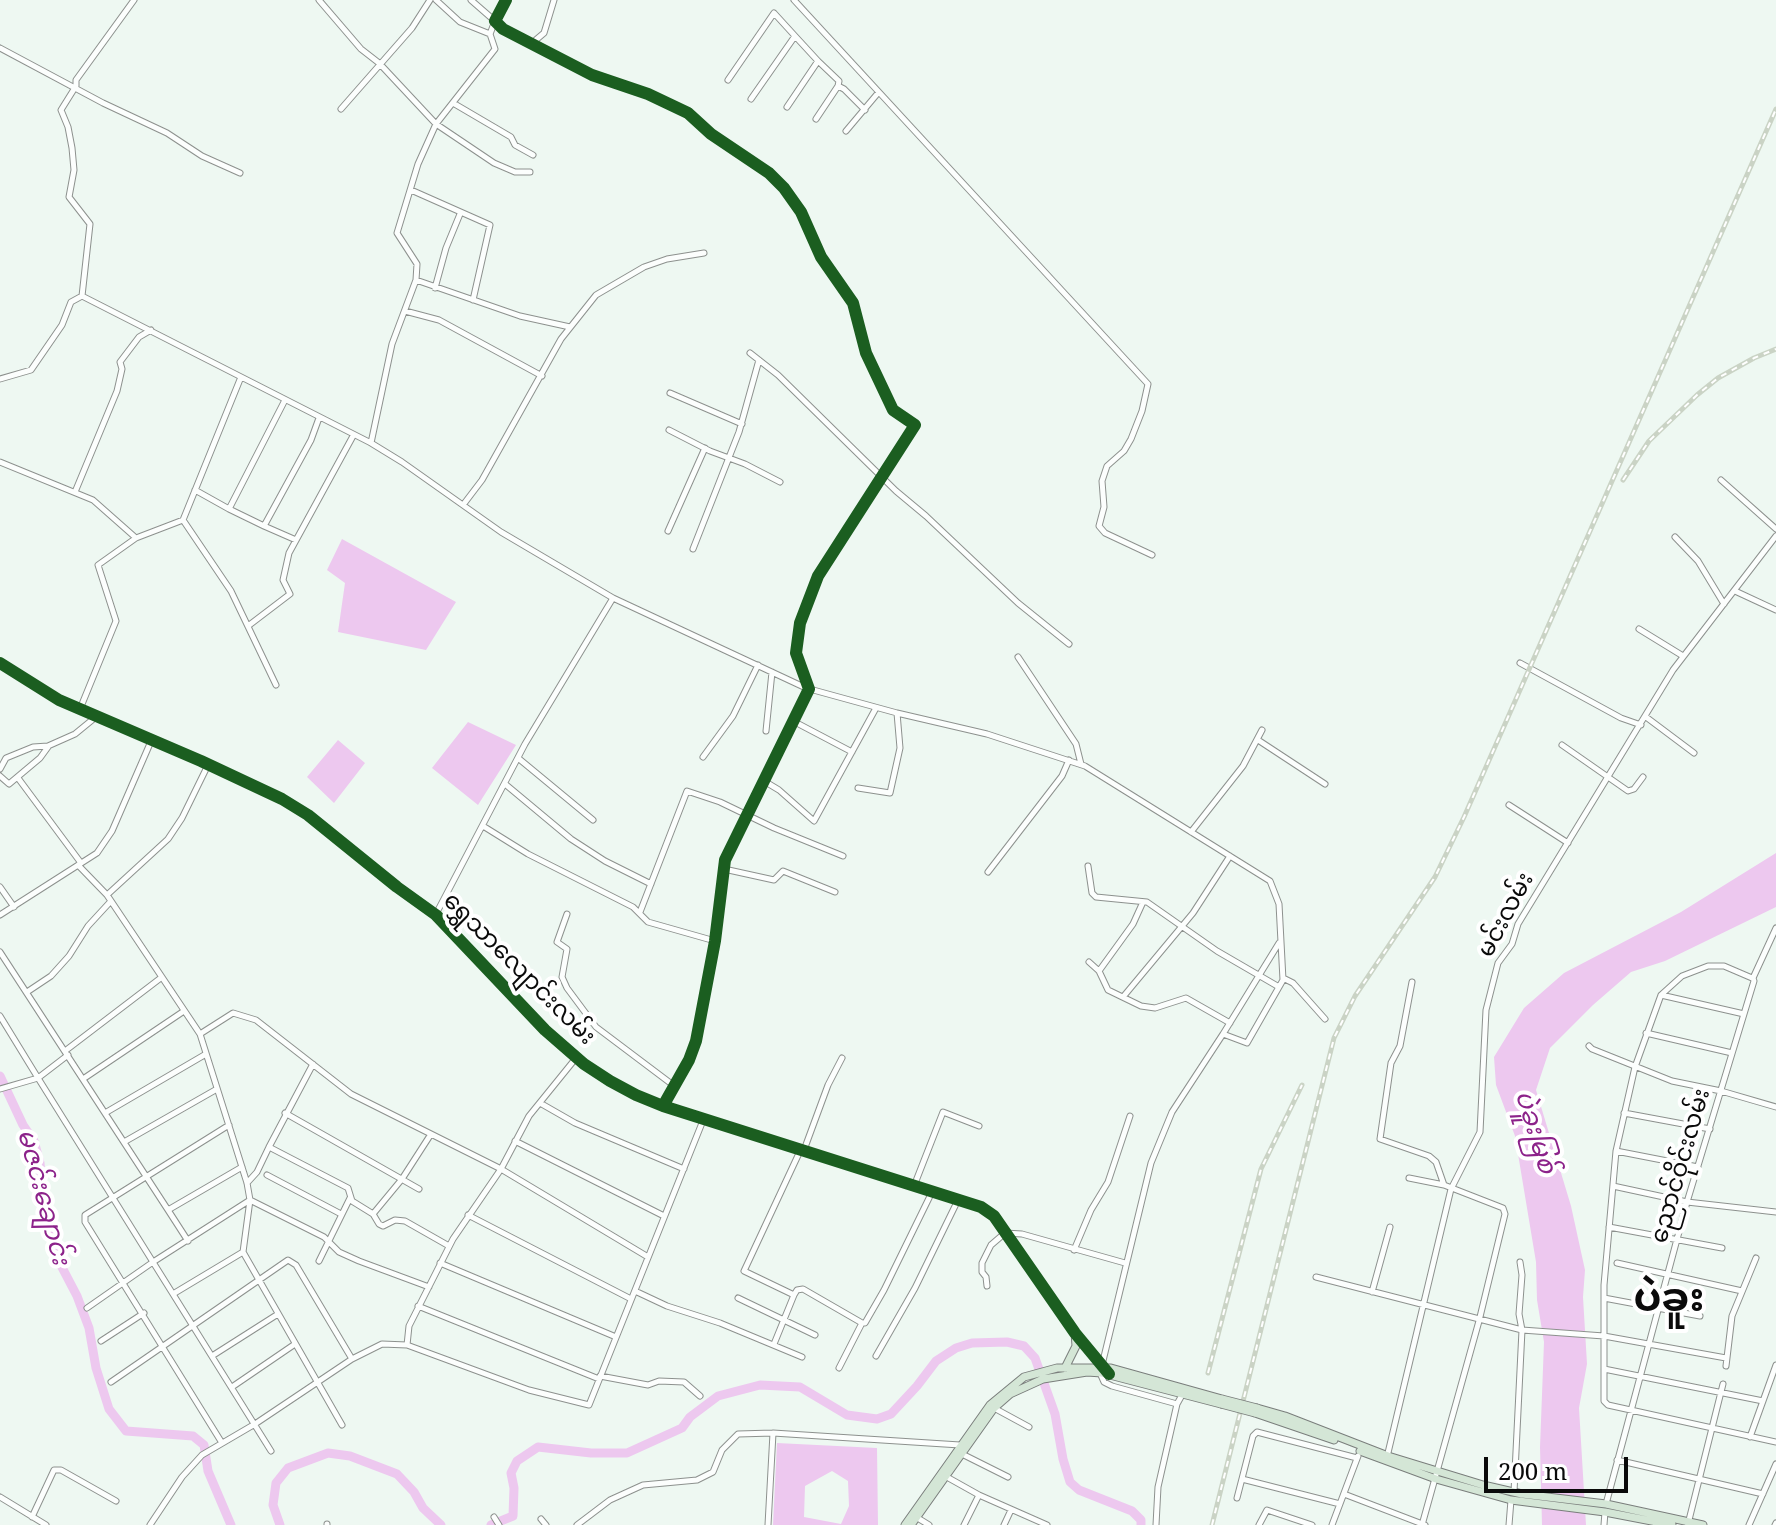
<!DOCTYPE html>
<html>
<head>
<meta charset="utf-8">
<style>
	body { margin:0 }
	#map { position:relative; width:1776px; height:1525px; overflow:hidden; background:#eef8f2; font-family:"Noto Serif",serif }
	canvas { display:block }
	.scale { position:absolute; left:1484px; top:1457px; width:144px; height:36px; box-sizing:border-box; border:4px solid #0a0a0a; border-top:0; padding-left:10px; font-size:24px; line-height:28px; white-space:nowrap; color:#0a0a0a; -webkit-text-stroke:6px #fff; paint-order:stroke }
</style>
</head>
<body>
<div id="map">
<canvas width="1776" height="1525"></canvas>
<div class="scale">200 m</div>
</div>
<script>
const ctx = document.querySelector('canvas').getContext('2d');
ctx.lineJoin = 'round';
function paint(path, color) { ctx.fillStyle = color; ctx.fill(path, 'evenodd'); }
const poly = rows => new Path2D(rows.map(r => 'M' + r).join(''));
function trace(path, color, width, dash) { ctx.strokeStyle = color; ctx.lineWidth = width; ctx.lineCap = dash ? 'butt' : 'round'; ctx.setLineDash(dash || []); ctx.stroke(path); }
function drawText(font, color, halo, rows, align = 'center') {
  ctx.font = font + ' "Noto Serif","Noto Sans Myanmar",serif'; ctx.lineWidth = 8; ctx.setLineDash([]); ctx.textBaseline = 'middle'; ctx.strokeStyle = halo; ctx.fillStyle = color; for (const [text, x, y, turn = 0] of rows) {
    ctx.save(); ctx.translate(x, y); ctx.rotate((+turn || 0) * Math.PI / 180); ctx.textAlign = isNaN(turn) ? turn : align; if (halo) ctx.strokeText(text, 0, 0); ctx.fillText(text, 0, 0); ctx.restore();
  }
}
paint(poly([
	[342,539,456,602,426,650,338,632,345,583,327,570],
	[468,722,516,745,478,805,432,768],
	[338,740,365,763,334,803,307,777],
	[1776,853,1776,907,1665,961,1631,972,1593,1005,1550,1048,1536,1090,1571,1206,1585,1270,1583,1297,1587,1364,1579,1408,1586,1525,1542,1525,1540,1447,1544,1342,1537,1300,1536,1262,1515,1136,1496,1085,1494,1057,1524,1008,1564,973,1681,912],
	[777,1443,877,1448,878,1525,773,1525],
	[832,1471,848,1481,849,1506,841,1524,804,1517,805,1486]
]), '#edc8ef');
trace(poly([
	[0,1076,23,1125,34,1141,40,1163,43,1193,51,1213,55,1254,77,1296,89,1328,96,1368,109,1409,126,1431,193,1436,204,1445,208,1471,231,1525],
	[280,1525,273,1505,276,1483,288,1468,328,1453,350,1456,397,1474,414,1492,423,1508,441,1525],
	[491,1525,513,1516,514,1488,511,1473,517,1461,538,1447,591,1453,627,1453,682,1428,690,1417,718,1396,760,1385,800,1387,847,1415,877,1419,891,1414,917,1386,936,1361,956,1348,972,1343,1007,1342,1024,1346,1035,1358,1055,1414,1063,1459,1070,1482,1079,1490,1132,1511,1141,1520,1141,1525]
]), '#edc8ef', 9);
const minor = poly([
	[319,0,361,49,379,63,436,124,494,163,515,172,530,172],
	[436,0,460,22,490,34],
	[506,0,495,21,503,29,592,75,648,94,688,113,711,134,769,173,784,188,801,212,821,257,853,303,866,353,893,410,915,425,818,576,800,623,796,653,809,689,725,860,715,941,696,1041,689,1060,663,1106],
	[794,0,1148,384,1142,411,1131,439,1124,451,1107,466,1102,481,1104,507,1099,526,1105,533,1152,555],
	[531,44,544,33,554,0],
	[0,48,103,103,167,133,202,156,240,173],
	[728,80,774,13,795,36],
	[751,99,795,36,818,61],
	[453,103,511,137,515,145,533,155],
	[787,107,818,61,839,81,838,86],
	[341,109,412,28,430,0],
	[816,119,838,86,844,89,865,110],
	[846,131,878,93],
	[411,190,490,225,473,300],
	[416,280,520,316,570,327],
	[435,288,446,248,460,214],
	[82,296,371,443,402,462,501,532,613,598,525,744,436,914],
	[82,296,90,224,69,197,74,170,72,148,68,127,61,110,76,86,76,80,134,0],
	[405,311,439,320,542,376],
	[750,353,778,375,896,491,926,516,1018,603,1069,644],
	[241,377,183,520,231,591,276,685],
	[0,379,31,370,62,325,71,302,82,296],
	[670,393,742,424],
	[669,430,710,451,745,464,780,482],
	[371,443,392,344,416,280,417,264,397,233,418,164,436,124,495,49,490,34,495,21,471,0],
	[0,462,93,500,136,538],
	[1721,480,1776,529],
	[195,490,229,509,285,400],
	[75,492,117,391,122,369,120,362,139,337,151,330],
	[463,505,482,480,561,339,596,295,644,267,667,259,704,253],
	[229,509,264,526],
	[668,531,705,448],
	[1675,537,1698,561,1724,604],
	[296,540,264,526,311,440,319,418],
	[693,549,739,432,759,360],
	[1735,591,1776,610],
	[613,598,806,688,897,713,987,734,1085,766,1270,881,1279,904,1283,980,1247,1043,1223,1034,1172,1112,1151,1163,1102,1365],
	[248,626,290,594,283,580,289,553,353,436],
	[1639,629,1683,656],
	[1018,657,1076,744,1081,764],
	[0,663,59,700,201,761,282,799,308,815,397,887,436,915,545,1030,584,1064,610,1081,636,1095,663,1106,981,1207,994,1216,1075,1333,1104,1367],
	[1520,663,1621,718,1641,725],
	[80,709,116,621,98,565,136,538,183,520],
	[1646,717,1694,753],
	[793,721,852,752],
	[766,731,772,672],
	[1258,740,1325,784],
	[1562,745,1628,791,1634,789,1643,777],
	[703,757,733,716,758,665],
	[518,758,593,820],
	[0,769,6,758,33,747,48,746,75,734,97,716],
	[0,776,9,784,40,758,48,747],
	[18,778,81,863],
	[764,781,779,790,814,821,876,708],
	[505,784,571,839,605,861,651,884],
	[858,788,890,793,900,748,897,713],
	[1509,805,1568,843],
	[483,826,528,854,633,907,648,922,715,941],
	[1191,832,1243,766,1262,730],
	[78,865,107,895,200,1034],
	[1088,866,1092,893,1096,897,1147,902,1217,951,1279,987],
	[724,869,774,880,783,871,835,892],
	[988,872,1062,776,1069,760],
	[0,887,14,907],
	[107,895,168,839,182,818,208,765],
	[640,912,687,791,720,802,774,828,843,856],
	[567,914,557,942,567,949,562,977,567,988,596,1027,673,1085],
	[0,915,97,853,112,831,152,739],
	[0,952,168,1210,242,1167],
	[1089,962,1099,971,1108,990,1141,1006,1155,1008,1186,998,1230,1023],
	[1099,971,1133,924,1143,902],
	[1283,978,1293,983,1325,1019],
	[1412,982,1400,1046,1391,1063,1380,1139,1429,1156,1436,1162,1444,1185,1503,1208,1505,1214,1479,1321,1422,1525],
	[27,992,51,976,69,956,88,926,111,901],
	[1661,995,1682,976,1708,966,1724,966,1752,978],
	[1123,997,1193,913,1230,856],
	[0,1016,38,1078,68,1055],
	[1646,1033,1732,1053],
	[1223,1034,1279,943],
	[1589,1046,1592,1049,1672,1081,1721,1091,1776,1107],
	[65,1051,162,977],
	[313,1064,269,1147,348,1188,352,1201,373,1214,379,1224,383,1226,395,1220,405,1221,449,1246],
	[83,1079,184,1011],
	[0,1089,38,1078,271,1451],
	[540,1103,575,1123,684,1169],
	[105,1113,206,1054],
	[285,1113,419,1189],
	[1624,1113,1710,1129],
	[515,1141,664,1216],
	[124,1142,217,1089],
	[801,1149,744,1271,794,1295,797,1290,803,1289,862,1323,865,1323,884,1290,932,1192],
	[804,1150,828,1085,842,1058],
	[1616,1151,1698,1167],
	[267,1175,341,1214],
	[1409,1178,1444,1185],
	[247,1183,257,1172,269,1147],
	[914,1186,943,1112,979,1126],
	[1613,1186,1687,1202,1776,1212],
	[168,1210,188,1241],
	[373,1214,402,1179,431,1134],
	[468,1215,631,1299],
	[1609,1227,1722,1248],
	[1074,1250,1091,1210,1108,1182,1130,1116],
	[319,1261,350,1198],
	[1520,1262,1522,1275,1519,1314,1522,1330,1604,1336,1604,1285,1616,1151,1635,1067,1661,995,1744,1014],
	[440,1263,616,1337],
	[1617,1263,1742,1291],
	[1316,1277,1522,1330,1514,1492],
	[987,1286,986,1277,982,1272,982,1263,991,1245,1005,1233,1022,1234,1125,1263],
	[635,1291,667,1306,720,1323,802,1357],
	[1372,1292,1390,1227],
	[173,1294,243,1252],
	[738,1298,815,1335],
	[1604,1298,1700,1316],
	[418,1306,599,1379],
	[87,1308,153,1262,250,1200,324,1237,339,1252,359,1261,429,1287],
	[101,1341,144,1313],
	[774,1344,794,1295],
	[407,1345,409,1326,453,1239,501,1169,529,1116,576,1058],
	[212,1356,278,1314],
	[876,1356,915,1288,958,1200],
	[1726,1358,1604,1336,1604,1401,1608,1405,1776,1442],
	[1726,1366,1732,1316,1756,1258],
	[839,1368,862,1323],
	[1604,1369,1763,1401],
	[1100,1373,1104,1382,1112,1386,1177,1404],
	[600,1376,648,1385,659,1381,684,1382,700,1396],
	[111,1382,288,1260,296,1265,352,1359],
	[232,1387,295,1344],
	[994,1408,1029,1427],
	[342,1425,243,1252,250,1200,247,1183,200,1034,233,1013,256,1020,351,1094,501,1169,648,1257],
	[1750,1437,1776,1365],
	[222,1443,85,1222,85,1215,229,1125],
	[962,1454,1008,1477],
	[1387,1457,1451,1189,1480,1132,1486,1010,1498,963,1512,944,1518,924,1673,670,1776,536],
	[1617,1460,1763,1494],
	[945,1476,979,1495,1047,1525],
	[1242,1479,1340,1504],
	[1344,1494,1425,1525],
	[0,1497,46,1525],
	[1237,1498,1253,1436,1257,1432,1357,1458],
	[1606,1504,1687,1202,1754,981,1753,978,1776,928],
	[32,1517,54,1470,61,1470,116,1501],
	[494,1517,499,1525],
	[916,1517,929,1525],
	[541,1519,546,1525],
	[1688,1524,1723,1384],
	[150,1525,182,1477,202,1455,255,1424,352,1359,382,1344,407,1345,529,1390,589,1405,704,1118],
	[327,1525,327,1524],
	[577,1525,610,1500,643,1485,697,1480,713,1472,722,1450,738,1434,773,1433,960,1445],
	[768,1525,773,1433],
	[964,1525,979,1495],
	[1004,1525,1011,1510],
	[1156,1525,1158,1487,1177,1404,1182,1395],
	[1259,1525,1267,1510,1312,1525],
	[1332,1525,1358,1456],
	[1509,1525,1511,1500],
	[1604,1525,1605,1512],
	[1749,1525,1776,1464],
	[1775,1525,1776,1523]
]);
const highway = poly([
	[1065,1368,1076,1346,1075,1333],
	[1257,1408,1285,1416,1388,1456,1483,1485,1522,1494,1606,1504,1703,1525],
	[1255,1413,1334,1440],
	[1360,1451,1436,1479,1511,1500,1605,1512,1672,1525],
	[905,1525,990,1405,1024,1377,1057,1368,1111,1368,1222,1399],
	[911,1525,994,1408,1010,1394,1043,1379,1087,1372,1102,1373,1221,1404]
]);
trace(minor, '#8d918e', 7);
trace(highway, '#7a7e7c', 9);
trace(minor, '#fcfefd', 5);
trace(highway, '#d4e6d6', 7);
const rail = poly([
	[1623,480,1649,441,1697,395,1718,378,1754,358,1776,349],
	[1208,1373,1261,1169,1302,1085],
	[1212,1525,1334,1038,1355,996,1435,877,1464,817,1776,109]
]);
trace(rail, '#cad3c5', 5);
trace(rail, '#fff', 2, [6]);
const highwayBridge = poly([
	[1222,1399,1257,1408],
	[1221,1404,1255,1413]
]);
trace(highwayBridge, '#7a7e7c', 9, []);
trace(highwayBridge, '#d4e6d6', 7);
trace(poly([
	[506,0,495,21,503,29,592,75,648,94,688,113,711,134,769,173,784,188,801,212,821,257,853,303,866,353,893,410,915,425,818,576,800,623,796,653,809,689,725,860,715,941,696,1041,689,1060,663,1106],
	[0,663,59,700,201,761,282,799,308,815,397,887,436,915,545,1030,584,1064,610,1081,636,1095,663,1106,981,1207,994,1216,1075,1333,1109,1374]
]), '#1b5e20', 12);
drawText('24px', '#0a0a0a', '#fff', [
	["မင်းလမ်း",1506,915,-62],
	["ရွှေသာလျောင်းလမ်း",519,969,45],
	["ညောင်ဝိုင်းလမ်း",1681,1166,-74]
]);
drawText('italic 26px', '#8c228a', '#fff', [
	["ပဲခူးမြစ်",1535,1132,73],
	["မဇင်းချောင်း",43,1197,75]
]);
drawText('bold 40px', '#0a0a0a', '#fff', [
	["ပဲခူး",1669,1300]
]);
</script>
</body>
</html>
